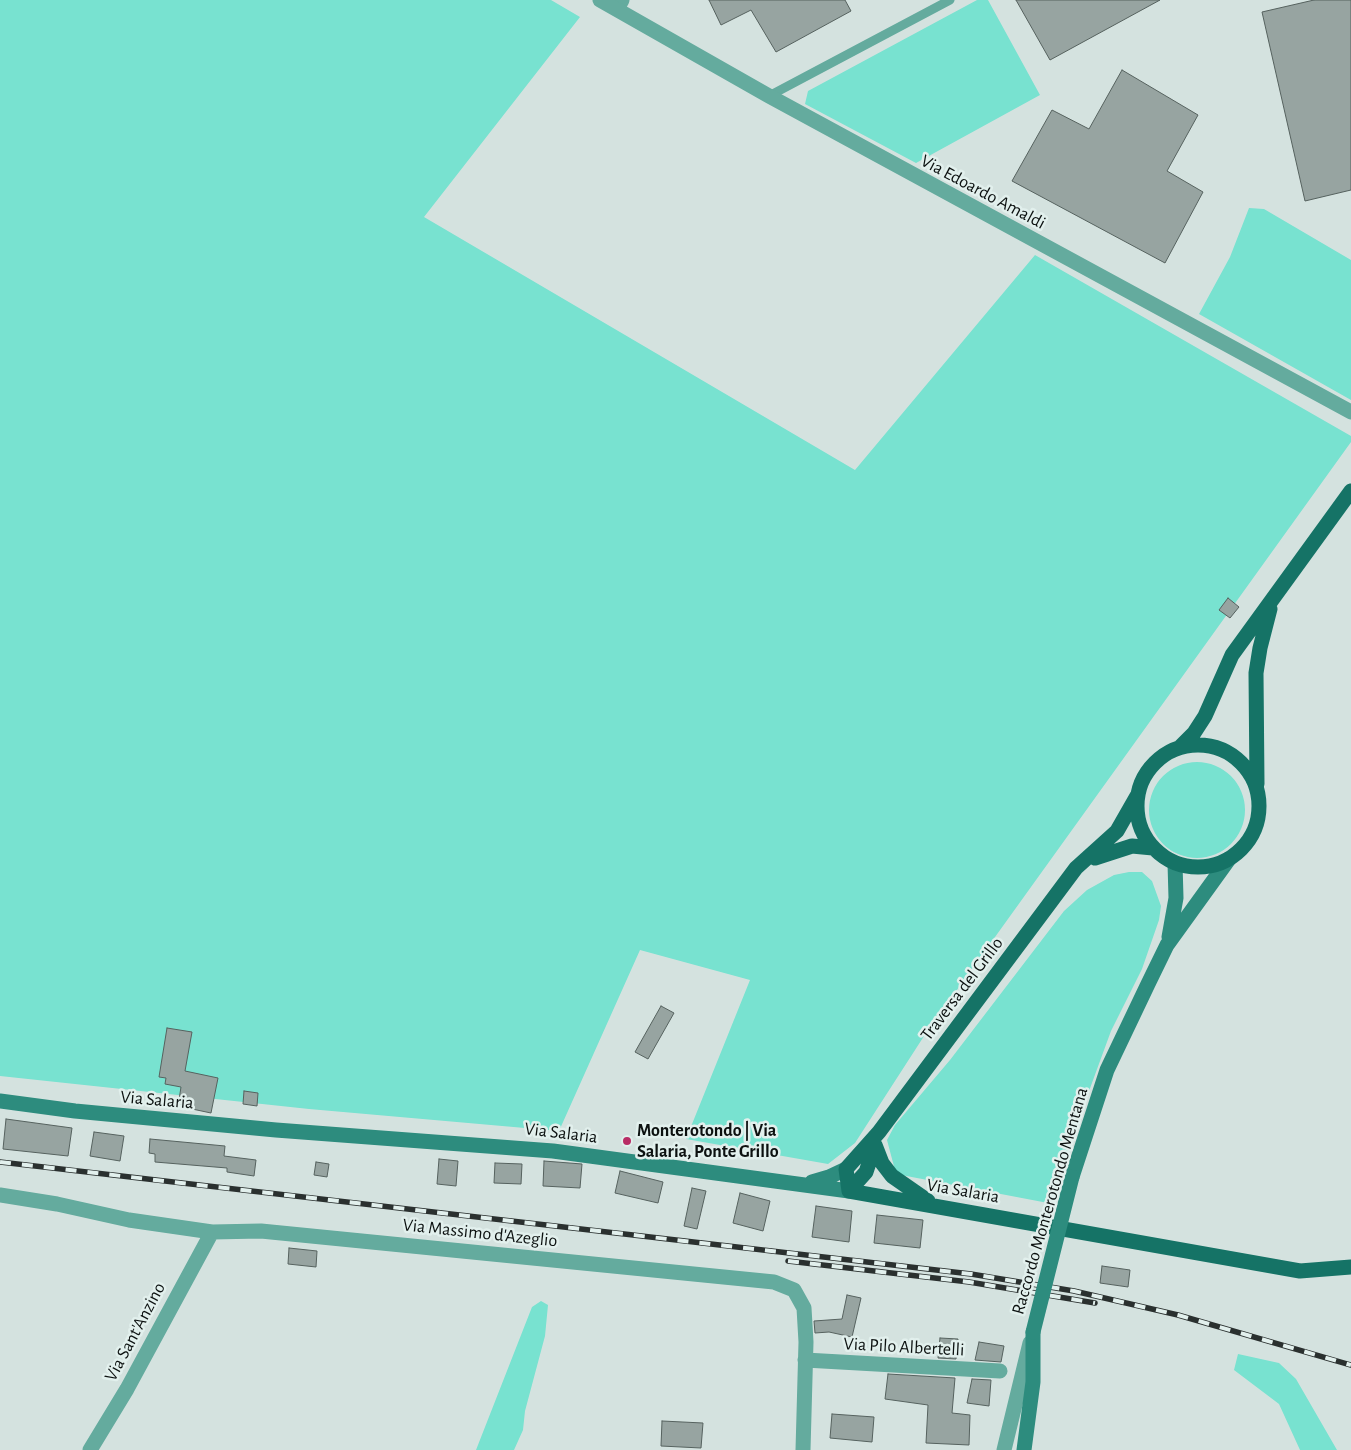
<!DOCTYPE html>
<html>
<head>
<meta charset="utf-8">
<style>
	body { margin:0 }
	canvas { display:block; background:#d4e2df }
</style>
</head>
<body>
<canvas width="1351" height="1450"></canvas>
<script>
const ctx = document.querySelector('canvas').getContext('2d');
ctx.lineJoin = 'round';
function paint(path, color) { ctx.fillStyle = color; ctx.fill(path, 'evenodd'); }
const poly = rows => new Path2D(rows.map(r => 'M' + r).join(''));
function trace(path, color, width, dash) { ctx.strokeStyle = color; ctx.lineWidth = width; ctx.lineCap = dash ? 'butt' : 'round'; ctx.setLineDash(dash || []); ctx.stroke(path); }
function drawText(font, color, halo, rows, align = 'center') {
  ctx.font = font + ' "Alegreya Sans",sans-serif'; ctx.lineWidth = 5; ctx.setLineDash([]); ctx.textBaseline = 'middle'; ctx.strokeStyle = halo; ctx.fillStyle = color; for (const [text, x, y, turn = 0] of rows) {
    ctx.save(); ctx.translate(x, y); ctx.rotate((+turn || 0) * Math.PI / 180); ctx.textAlign = isNaN(turn) ? turn : align; if (halo) ctx.strokeText(text, 0, 0); ctx.fillText(text, 0, 0); ctx.restore();
  }
}
paint(poly([
	[0,0,551,0,580,17,424,217,855,470,1035,255,1351,436,1351,442,926,1033,855,1143,828,1164,686,1139,750,980,640,950,559,1131,309,1109,0,1076],
	[977,0,988,0,1040,95,916,163,805,104,808,91],
	[1249,208,1264,209,1351,260,1351,400,1199,314,1230,257],
	'1149 810a48 48 0 1 1 96 0a48 48 0 1 1-96 0Z',
	[1129,872,1142,872,1152,881,1161,906,1159,920,1142,969,1111,1031,1048,1203,896,1174,887,1140,895,1125,950,1060,1064,911,1087,890,1114,875],
	[541,1301,548,1305,545,1336,525,1411,523,1430,514,1450,476,1450,532,1307],
	[1238,1354,1279,1363,1296,1379,1337,1450,1300,1450,1279,1404,1234,1370]
]), '#78e2d0');
const building = poly([
	[709,0,845,0,851,11,776,52,751,10,721,25,709,0],
	[1016,0,1160,0,1050,60,1016,0],
	[1314,0,1351,0,1351,190,1305,201,1262,12,1314,0],
	[1122,70,1198,115,1167,171,1203,192,1165,263,1012,181,1052,110,1089,129,1122,70],
	[1228,598,1239,607,1230,618,1219,610,1228,598],
	[661,1006,674,1013,648,1059,635,1052,661,1006],
	[167,1028,192,1032,185,1071,218,1078,211,1113,178,1106,181,1087,165,1084,166,1078,159,1077,167,1028],
	[244,1091,258,1093,257,1106,243,1104,244,1091],
	[6,1119,72,1128,68,1156,3,1149,6,1119],
	[94,1132,124,1136,120,1161,90,1156,94,1132],
	[150,1139,225,1146,224,1156,256,1160,254,1176,227,1172,227,1168,155,1162,155,1154,149,1153,150,1139],
	[439,1159,458,1161,456,1186,437,1184,439,1159],
	[544,1161,582,1164,580,1188,543,1186,544,1161],
	[316,1162,329,1164,327,1177,314,1175,316,1162],
	[495,1163,522,1164,521,1184,494,1183,495,1163],
	[620,1171,663,1182,658,1203,615,1193,620,1171],
	[692,1188,706,1191,697,1229,684,1226,692,1188],
	[740,1193,770,1201,763,1231,733,1223,740,1193],
	[816,1206,852,1211,849,1242,812,1237,816,1206],
	[877,1215,923,1220,920,1248,874,1243,877,1215],
	[289,1248,317,1251,316,1267,288,1264,289,1248],
	[1102,1266,1130,1270,1128,1287,1100,1283,1102,1266],
	[847,1295,861,1298,852,1337,829,1332,815,1333,814,1321,842,1319,847,1295],
	[940,1338,958,1339,956,1359,938,1358,940,1338],
	[979,1342,1004,1346,1001,1362,975,1360,979,1342],
	[888,1374,955,1378,952,1413,970,1415,969,1445,926,1443,928,1405,885,1399,888,1374],
	[972,1379,991,1380,989,1406,967,1403,972,1379],
	[832,1414,874,1417,872,1442,830,1438,832,1414],
	[662,1421,703,1423,701,1448,661,1446,662,1421]
]);
paint(building, '#97a4a1');
trace(building, '#56625f', 1);
trace(poly([
	[769,96,950,0]
]), '#64ab9e', 9);
trace(poly([
	[617,9,622,0],
	[0,1195,57,1204,129,1220,212,1232,261,1231,774,1282,794,1290,804,1308,806,1342,803,1450],
	[805,1360,1000,1371],
	[90,1450,127,1389,212,1232]
]), '#64ab9e', 15);
trace(poly([
	[600,0,769,96,1351,412],
	[1004,1450,1030,1343]
]), '#64ab9e', 15);
trace(poly([
	[1169,937,1176,898,1175,863],
	[0,1101,75,1111,276,1130,553,1151,849,1191],
	[1072,1177,1107,1070,1148,984,1167,945,1229,859],
	[812,1182,829,1177,846,1169],
	[1024,1450,1033,1382,1033,1332]
]), '#2d8c7e', 15);
trace(poly([
	'1137 806a61 61 0 1 1 122 0a61 61 0 1 1-122 0Z',
	[1181,746,1194,733,1205,716,1232,655,1351,491],
	[1257,784,1256,673,1260,648,1270,609],
	[1095,858,1132,846,1153,848],
	[875,1145,882,1163,892,1176,928,1201],
	[849,1191,1300,1271,1351,1267],
	[849,1191,846,1169,879,1132,1076,868,1117,831,1137,796],
	[849,1191,866,1172,875,1145]
]), '#157366', 15);
const rail = poly([
	[0,1162,971,1274,1074,1291,1178,1315,1351,1365],
	[788,1261,969,1282,1095,1303]
]);
trace(rail, '#2a302f', 5.5);
trace(rail, '#e2f0ed', 4, [11]);
trace(poly([
	[1033,1332,1072,1177]
]), '#2d8c7e', 15);
for (const [x, y, r, color] of [
	[627,1141,5,"#b82c65"]
]) { const dot = new Path2D(); dot.arc(x, y, r, 0, 2 * Math.PI); ctx.fillStyle = color; ctx.fill(dot); trace(dot, '#e2f0ed', 2); }
drawText('18px', '#0c1110', '#e2f0ed', [
	["Via Edoardo Amaldi",983,192,28],
	["Traversa del Grillo",962,989,-53],
	["Via Salaria",157,1100,5],
	["Via Salaria",561,1133,7],
	["Via Salaria",963,1191,10],
	["Raccordo Monterotondo Mentana",1050,1201,-74],
	["Via Massimo d'Azeglio",480,1233,6],
	["Via Sant'Anzino",135,1332,-62],
	["Via Pilo Albertelli",904,1347,3]
]);
drawText('bold 18px', '#0c1110', '#e2f0ed', [
	["Monterotondo | Via",637,1131],
	["Salaria, Ponte Grillo",637,1152]
], 'left');
</script>
</body>
</html>
